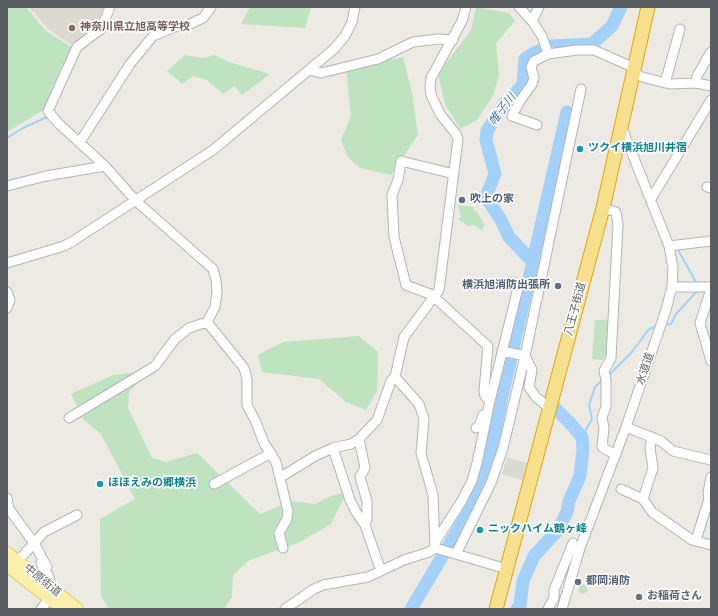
<!DOCTYPE html>
<html>
<head>
<meta charset="utf-8">
<style>
	body { margin:0 }
	#map { position:relative; width:718px; height:616px; overflow:hidden; background:#eceae2; font-family:"Source Sans 3",sans-serif }
	canvas { display:block }
	.frame { position:absolute; inset:0; border:8px solid #5a5d62; pointer-events:none }
</style>
</head>
<body>
<div id="map">
<canvas width="718" height="616"></canvas>
<div class="frame"></div>
</div>
<script>
const ctx = document.querySelector('canvas').getContext('2d');
ctx.lineJoin = 'round';
function paint(path, color) { ctx.fillStyle = color; ctx.fill(path, 'evenodd'); }
const poly = rows => new Path2D(rows.map(r => 'M' + r).join(''));
function trace(path, color, width, dash) { ctx.strokeStyle = color; ctx.lineWidth = width; ctx.lineCap = dash ? 'butt' : 'round'; ctx.setLineDash(dash || []); ctx.stroke(path); }
function drawText(font, color, halo, rows, align = 'center') {
  ctx.font = font + ' "Source Sans 3","Noto Sans JP",sans-serif'; ctx.lineWidth = 3.5; ctx.setLineDash([]); ctx.textBaseline = 'middle'; ctx.strokeStyle = halo; ctx.fillStyle = color; for (const [text, x, y, turn = 0] of rows) {
    ctx.save(); ctx.translate(x, y); ctx.rotate((+turn || 0) * Math.PI / 180); ctx.textAlign = isNaN(turn) ? turn : align; if (halo) ctx.strokeText(text, 0, 0); ctx.fillText(text, 0, 0); ctx.restore();
  }
}
paint(poly([
	[507,457,527,463,522,480,502,474]
]), '#dbd9d4');
paint(poly([
	[29,7,107,7,99,26,73,46,48,29]
]), '#dcd9d0');
paint(poly([
	[7,7,26,7,46,31,73,48,45,109,7,132],
	[250,7,311,7,305,28,241,24],
	[476,7,509,13,515,21,496,43,499,75,493,96,476,121,460,129,445,104,438,74,471,30],
	[185,55,203,58,214,55,229,62,270,74,242,95,234,86,223,94,207,80,193,76,182,84,167,71],
	[403,57,412,93,418,135,391,175,360,168,348,157,341,140,351,116,346,69],
	[458,205,473,207,474,211,477,212,485,225,481,230,474,225,468,226,458,219,461,217],
	[595,320,609,320,608,355,602,360,592,359],
	[359,336,378,352,377,391,366,410,346,402,319,379,262,372,258,355,283,342],
	[133,373,143,378,129,392,128,408,152,458,166,462,197,453,260,514,292,501,315,504,331,496,347,492,331,524,300,542,248,561,233,575,232,597,224,609,109,609,101,596,100,519,135,499,101,434,84,420,71,394,113,375],
	'578.5 589a4.5 4.5 0 1 1 9 0a4.5 4.5 0 1 1-9 0Z'
]), '#bfe3c1');
trace(poly([
	[7,138,23,128,47,117],
	[677,248,697,284],
	[664,325,671,324,676,314,697,291],
	[608,376,631,353,649,329,658,326],
	[582,437,592,419,589,405,595,387,603,379]
]), '#a4d1fa', 2);
trace(poly([
	[533,261,528,257,509,237,501,220,486,197,495,174,486,140,487,131,504,104,523,85,525,59,534,53,551,46,592,44,612,26,621,7],
	[411,609,474,503,489,464,501,401,567,112],
	[517,609,520,605,523,581,534,556,558,530,567,512,569,501,580,476,583,449,582,437,570,423,553,406]
]), '#a4d1fa', 13);
const minor = poly([
	[110,7,101,29,77,47,48,111,58,123,105,166,136,201,213,269,216,280,217,292,215,307,207,322,244,368,247,379,247,405,255,420,264,443,276,462,288,511,287,519,279,533,283,548],
	[519,7,532,21,542,36,548,54],
	[532,21,539,7],
	[309,70,321,73,378,59,413,42,438,39,453,40],
	[665,83,680,29],
	[696,83,697,76,711,52],
	[537,125,512,116,520,101,532,84,534,78,531,67,534,61,548,54,577,50,594,50,630,66,633,72,642,77,670,84,696,83,711,86],
	[80,142,130,64,153,36,174,27,188,25,203,18,211,7],
	[7,186,46,176,105,166],
	[707,187,711,188],
	[651,199,711,100],
	[603,208,616,212,618,225,611,358,604,371,606,380,606,407,602,417,604,428,602,447,616,455],
	[669,246,711,241],
	[7,263,64,246,73,241,213,150,334,49,345,36,352,22,355,7],
	[672,287,711,287],
	[711,289,700,323,711,361],
	[7,292,10,300,7,308],
	[435,296,406,285,394,237,392,195,398,180,401,161,454,174],
	[434,297,488,346,484,391,485,396,490,401],
	[502,351,525,356,532,370,529,387,536,397,549,408],
	[69,418,155,366,175,339,189,328,207,322],
	[626,427,661,441,673,451,711,460],
	[476,428,480,424,483,415],
	[359,439,365,468,360,477,367,501,367,519,365,525,381,571],
	[333,448,350,500,356,512,365,525],
	[281,477,315,456,333,448,351,444,359,439,377,420,391,381,395,377],
	[214,484,271,453],
	[621,489,643,499,652,512,692,540,711,545],
	[7,498,9,509,34,543,47,567],
	[643,499,653,468,650,448,652,437],
	[696,540,709,499,708,493,711,477],
	[436,541,461,502,472,481,477,463,490,401,519,284,514,282],
	[435,548,433,495,421,453,424,419,419,404,395,377,404,337,439,290,458,139,456,134,440,114,431,95,430,86,431,78,462,21,466,7],
	[435,548,507,569],
	[456,554,491,483,503,448,525,356,581,89],
	[18,561,44,532,77,515],
	[41,609,50,598,52,589,49,577,41,563],
	[285,609,314,589,323,585,368,577,404,560,429,552,435,548],
	[548,609,554,598,554,590,573,543],
	[562,609,580,548,626,427,666,310,672,287,673,268,669,246,622,128]
]);
const major = poly([
	[7,553,77,609],
	[7,565,63,609]
]);
const highway = poly([
	[496,609,603,208,648,7]
]);
trace(minor, '#b2b4b8', 11);
trace(major, '#e8c75e', 14);
trace(highway, '#e0a70d', 15);
trace(minor, '#fff', 9);
trace(major, '#faf0a9', 12);
trace(highway, '#f6e08e', 13);
for (const [x, y, r, color] of [
	[72,28,4,"#8d6e63"],
	[580,149,4,"#0f9aa8"],
	[462,200,4,"#5c6f8a"],
	[558,286,4,"#5c6f8a"],
	[100,484,4,"#0f9aa8"],
	[480,530,4,"#0f9aa8"],
	[578,582,4,"#5c6f8a"],
	[639,597,4,"#6b7280"]
]) { const dot = new Path2D(); dot.arc(x, y, r, 0, 2 * Math.PI); ctx.fillStyle = color; ctx.fill(dot); trace(dot, '#fff', 1.5); }
drawText('bold 11px', '#785e54', '#fff', [
	["神奈川県立旭高等学校",80,28]
], 'left');
drawText('bold 11px', '#0d838f', '#fff', [
	["ツクイ横浜旭川井宿",588,149],
	["ほほえみの郷横浜",108,484],
	["ニックハイム鶴ヶ峰",488,530]
], 'left');
drawText('bold 11px', '#4e5e75', '#fff', [
	["吹上の家",470,200],
	["横浜旭消防出張所",550,286,"right"],
	["都岡消防",586,582]
], 'left');
drawText('11px', '#5a5d62', '#fff', [
	["八王子街道",576,309,-75],
	["水道道",646,369,-71],
	["中原街道",42,581,39]
]);
drawText('bold 11px', '#5b616d', '#fff', [
	["お稲荷さん",647,597]
], 'left');
drawText('italic 12px', '#4677b2', '#fff', [
	["帷子川",503,110,-53]
]);
</script>
</body>
</html>
